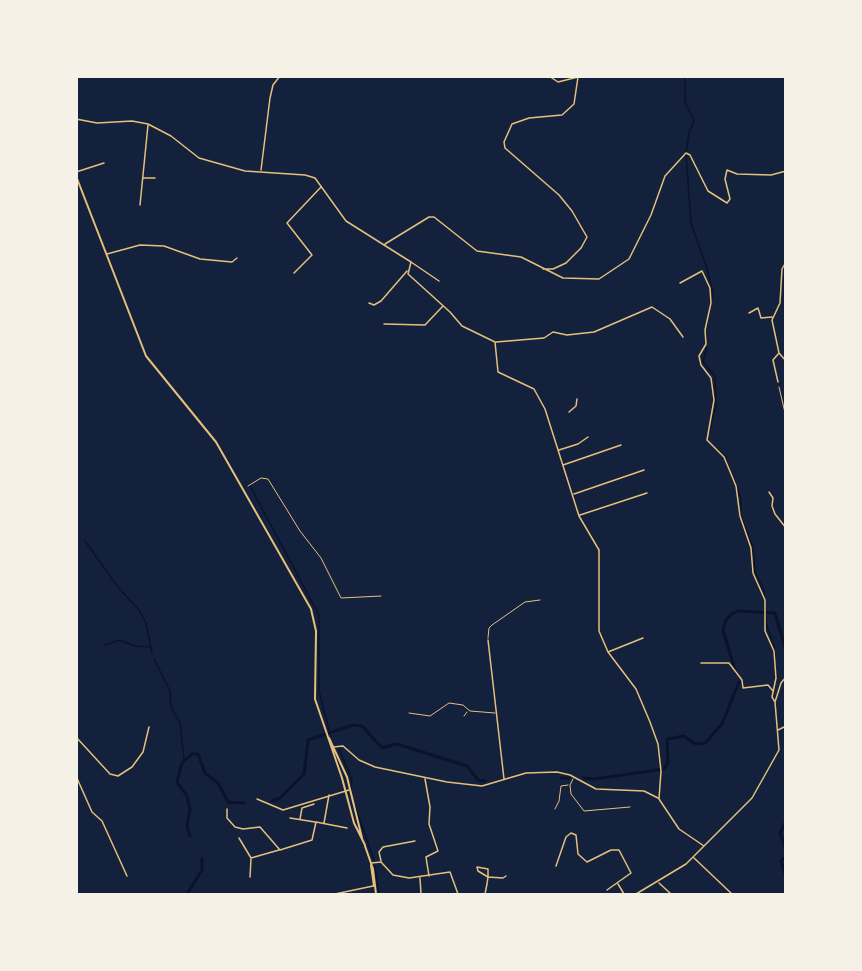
<!DOCTYPE html>
<html>
<head>
<meta charset="utf-8">
<style>
	body { margin:0 }
	#map { position:relative; width:862px; height:971px; overflow:hidden; background:#14213d; font-family:"PT Sans Narrow",sans-serif }
	canvas { display:block }
	.frame { position:absolute; inset:0; border:78px solid #f6f1e7; pointer-events:none }
</style>
</head>
<body>
<div id="map">
<canvas width="862" height="971"></canvas>
<div class="frame"></div>
</div>
<script>
const ctx = document.querySelector('canvas').getContext('2d');
ctx.lineJoin = 'round';
const poly = rows => new Path2D(rows.map(r => 'M' + r).join(''));
function trace(path, color, width, dash) { ctx.strokeStyle = color; ctx.lineWidth = width; ctx.lineCap = dash ? 'butt' : 'round'; ctx.setLineDash(dash || []); ctx.stroke(path); }
trace(poly([
	[685,76,685,102,694,120,689,133,686,153,691,224,706,265,713,293,707,325],
	[707,347,703,362,715,376,716,406,709,432],
	[716,448,726,457,728,466],
	[734,479,741,499,741,516,753,548,755,572,764,591,767,627,774,645,775,658],
	[250,486,319,615,319,691,329,730],
	[85,541,117,586,139,610,146,623,151,647],
	[104,645,120,640,135,646,151,647,152,653],
	[154,659,170,691,171,707,180,723,184,760],
	[776,672,778,677],
	[339,749,352,780,351,790],
	[355,806,374,860],
	[375,866,379,894]
]), '#0b132b', 1.5);
trace(poly([
	[736,673,723,630,726,620,733,613,739,611,775,613,786,651],
	[561,778,569,778],
	[584,778,594,779,664,769,668,762,667,739,684,736,695,744,705,743,722,724,739,682],
	[272,801,280,798,304,774,308,740,353,725,362,726,382,748,397,744,467,766,478,780,485,781],
	[786,821,780,833,786,849],
	[190,836,187,826,190,810,187,796,177,782,182,763,192,754,198,754,205,773,218,783,228,802,244,803],
	[786,856,781,861,786,877],
	[187,894,202,870,202,858]
]), '#0b132b', 3);
trace(poly([
	[779,387,786,417],
	[248,486,261,478,268,479,300,531,321,558,341,598,381,596]
]), '#e5c07b', 1);
trace(poly([
	[488,638,489,628,492,625,525,602,540,600],
	[409,713,430,716,449,703,463,705,470,711,495,713],
	[464,716,467,712],
	[573,779,570,785,571,794,584,811,630,807],
	[555,809,559,801,561,786,568,785]
]), '#e5c07b', 1);
trace(poly([
	[76,119,97,123,132,121,148,124,171,136,199,158,245,171,305,175,315,178,346,221,411,262,408,274,450,312,462,326,495,342,498,372,534,389,545,409,579,516,599,550,599,631,608,652,636,689,650,722,658,744,661,771,659,799,679,829,704,846],
	[261,170,270,98,273,85,280,76],
	[76,172,104,163],
	[143,178,155,178],
	[140,205,148,125],
	[385,244,429,217,434,217,477,251,521,257,563,278,599,279,629,259,651,215,665,176,686,153,690,155,708,191,727,203,730,199,725,179,727,170,737,174,771,175,786,171],
	[107,254,140,245,164,246,200,259,232,262,237,258],
	[411,262,439,281],
	[786,262,782,269,780,303,772,320,779,353,786,361],
	[543,269,553,269,566,263,581,248,587,237,572,211,559,195,505,148,504,142,512,124,529,118,562,115,574,104,578,77,558,82,549,76],
	[294,273,312,255,287,223,321,187],
	[680,283,702,271,710,288,711,303,705,330,706,344,699,356,701,365,711,378,714,400,707,440,724,457,736,486,740,516,751,548,753,573,765,600,765,631,774,651,776,678,772,697,775,702],
	[369,303,374,305,381,301,407,271],
	[749,313,758,308,761,318,772,317],
	[384,324,425,325,443,306],
	[496,342,544,338,553,332,567,335,594,332,652,307,670,319,683,337],
	[778,382,773,360,779,353],
	[569,412,576,406,577,399],
	[559,450,578,444,588,437],
	[563,465,621,445],
	[769,492,773,498,772,506,775,514,786,528],
	[574,494,644,470],
	[580,515,647,493],
	[488,640,504,779],
	[608,652,643,638],
	[701,663,729,663,742,680,743,688,768,685,773,691],
	[778,730,786,726],
	[76,737,110,774,118,776,132,767,143,752,149,727],
	[333,747,343,746,359,760,375,767,447,782,482,786,526,773,557,772,570,775,596,789,644,791,658,798],
	[76,776,92,812,102,821,127,876],
	[425,779,430,807,429,824,438,851,426,857,429,876],
	[257,799,283,810,349,790],
	[227,809,227,818,235,827,243,829,260,827,280,850,312,840,316,822,347,828],
	[290,818,315,822],
	[300,819,302,808,314,804],
	[324,823,329,795],
	[239,838,251,858,279,850],
	[694,858,732,894],
	[381,861,379,852,383,847,415,841],
	[371,863,381,862,393,875,409,878,450,872,458,894],
	[556,866,566,837,571,833,576,835,578,854,587,862,611,850,619,850,631,873,607,890],
	[250,877,251,859],
	[420,878,421,894],
	[659,883,671,894],
	[618,884,624,894],
	[335,894,373,886],
	[485,894,487,884,488,877,488,869,477,867,478,871,488,877,503,878,506,876],
	[636,894,686,864,752,798,779,750,775,702,781,683,786,677]
]), '#e5c07b', 1.5);
trace(poly([
	[76,176,146,356,216,442,311,609,316,631,315,699,342,778,354,823,365,845],
	[329,738,347,777,362,838],
	[365,846,373,869,376,894],
	[371,865,374,886]
]), '#e5c07b', 2);
</script>
</body>
</html>
